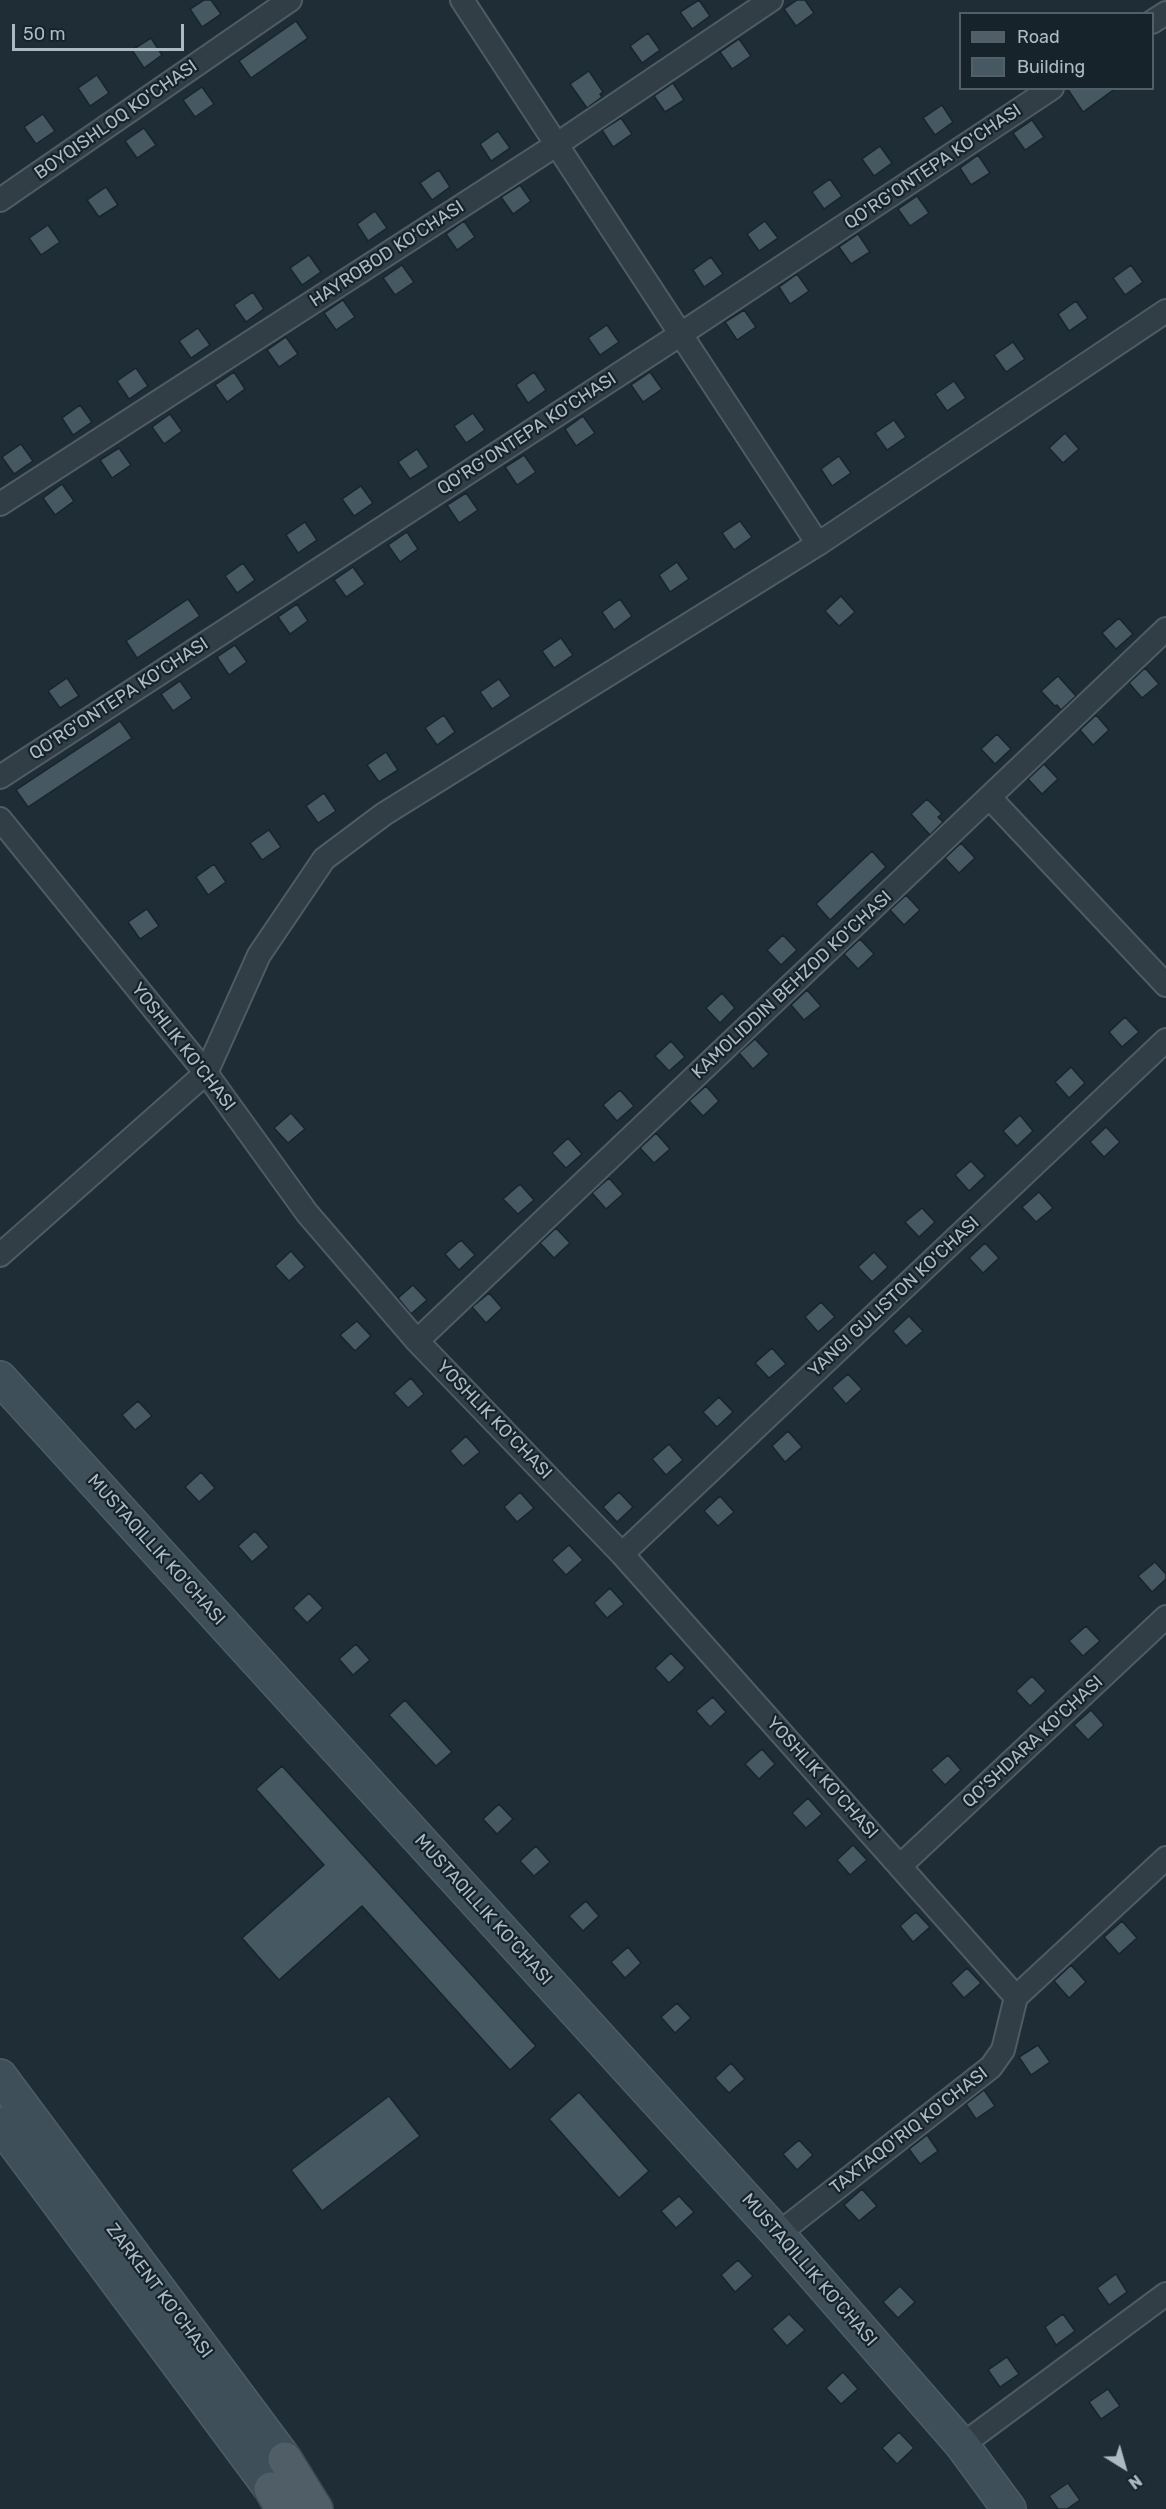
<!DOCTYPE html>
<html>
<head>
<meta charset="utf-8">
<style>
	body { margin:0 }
	#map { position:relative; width:1166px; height:2509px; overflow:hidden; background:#1e2d36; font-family:Rubik,sans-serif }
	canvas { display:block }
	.legend { position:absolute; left:959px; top:12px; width:195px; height:78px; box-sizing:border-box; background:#17232a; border:2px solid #525f68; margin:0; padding:8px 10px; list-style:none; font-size:18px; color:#abbac4 }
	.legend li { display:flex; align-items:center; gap:12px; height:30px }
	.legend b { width:30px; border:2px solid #525f68 }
	.north { position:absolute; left:1094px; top:2437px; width:60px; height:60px; -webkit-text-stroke:4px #17232a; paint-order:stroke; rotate:143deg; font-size:16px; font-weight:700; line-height:24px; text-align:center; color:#abbac4 }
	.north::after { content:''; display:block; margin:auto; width:21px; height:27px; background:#abbac4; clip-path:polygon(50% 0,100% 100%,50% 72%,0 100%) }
	.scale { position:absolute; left:12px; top:24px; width:172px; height:27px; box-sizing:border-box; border:3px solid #abbac4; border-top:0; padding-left:8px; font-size:18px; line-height:21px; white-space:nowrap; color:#abbac4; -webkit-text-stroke:4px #17232a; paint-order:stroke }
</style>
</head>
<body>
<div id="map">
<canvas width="1166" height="2509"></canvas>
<ul class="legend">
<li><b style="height:8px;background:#4f5e67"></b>Road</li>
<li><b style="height:16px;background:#465862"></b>Building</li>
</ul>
<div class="north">N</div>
<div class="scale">50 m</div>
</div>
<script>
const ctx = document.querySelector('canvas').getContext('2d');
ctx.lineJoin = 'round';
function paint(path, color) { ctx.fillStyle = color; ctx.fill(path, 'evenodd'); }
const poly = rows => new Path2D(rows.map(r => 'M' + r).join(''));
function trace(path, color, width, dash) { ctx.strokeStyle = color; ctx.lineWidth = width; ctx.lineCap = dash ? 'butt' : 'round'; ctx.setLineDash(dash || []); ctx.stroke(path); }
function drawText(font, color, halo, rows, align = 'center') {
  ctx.font = font + ' Rubik,sans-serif'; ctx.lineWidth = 4.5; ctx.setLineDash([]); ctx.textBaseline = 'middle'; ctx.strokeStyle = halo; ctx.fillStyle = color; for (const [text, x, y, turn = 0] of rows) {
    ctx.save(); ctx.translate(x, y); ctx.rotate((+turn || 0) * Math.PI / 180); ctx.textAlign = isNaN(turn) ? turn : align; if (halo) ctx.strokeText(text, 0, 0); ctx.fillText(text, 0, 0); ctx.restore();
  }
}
const building = poly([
	[204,0,211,0,221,14,202,27,190,9,204,0],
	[699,0,710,16,692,29,680,12,699,0],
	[797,0,805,0,814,13,796,26,784,9,797,0],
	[296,21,308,38,251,78,239,61,296,21],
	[648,33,660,50,642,63,630,46,648,33],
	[151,38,162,55,144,68,132,50,151,38],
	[739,39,751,56,732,69,720,52,739,39],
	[589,71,603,92,600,94,602,97,587,108,570,84,589,71],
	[97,75,109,93,90,106,78,88,97,75],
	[673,83,684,100,665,112,654,96,673,83],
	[202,87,214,104,195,117,183,100,202,87],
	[1067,88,1116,88,1083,112,1067,88],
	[942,105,953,122,935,135,923,118,942,105],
	[43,114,55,131,36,144,24,127,43,114],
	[621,118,632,134,613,147,602,130,621,118],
	[1032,120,1044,137,1025,150,1013,133,1032,120],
	[144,128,156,145,137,158,125,141,144,128],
	[498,131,510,148,491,161,480,144,498,131],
	[880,146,892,163,874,176,862,159,880,146],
	[978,155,990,173,971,185,960,168,978,155],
	[439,170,450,187,432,200,420,183,439,170],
	[830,179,842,196,824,209,812,192,830,179],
	[520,185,531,201,513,214,501,197,520,185],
	[106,187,118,205,99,217,87,200,106,187],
	[917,196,929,213,910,226,898,209,917,196],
	[375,211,387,228,368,241,357,224,375,211],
	[464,221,475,237,457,250,446,234,464,221],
	[765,221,778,238,759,251,747,234,765,221],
	[48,225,60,242,41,255,29,238,48,225],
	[858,234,870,252,851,264,839,247,858,234],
	[309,255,321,272,302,285,290,268,309,255],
	[711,257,723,274,704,287,693,270,711,257],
	[402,265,414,282,395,295,383,278,402,265],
	[1131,265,1143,282,1125,295,1113,278,1131,265],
	[797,274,809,291,790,304,779,287,797,274],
	[253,292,264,309,246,322,234,305,253,292],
	[343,300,355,317,336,330,324,313,343,300],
	[1076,301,1088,318,1069,331,1058,314,1076,301],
	[744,310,756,327,737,340,725,322,744,310],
	[607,325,619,342,600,355,588,338,607,325],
	[198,328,210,345,191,358,179,341,198,328],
	[286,337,298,354,279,367,267,350,286,337],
	[1013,342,1025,359,1006,372,994,355,1013,342],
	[136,368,148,386,129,399,117,381,136,368],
	[234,372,245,389,227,402,215,385,234,372],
	[534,372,546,390,528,403,516,385,534,372],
	[650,372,662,389,643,402,631,385,650,372],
	[954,381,966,398,947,411,935,394,954,381],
	[80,405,92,422,73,435,62,418,80,405],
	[473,413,485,430,466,443,454,426,473,413],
	[170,414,182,431,164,444,152,427,170,414],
	[583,416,595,433,576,446,565,429,583,416],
	[894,420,906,437,887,450,875,433,894,420],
	[1065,433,1079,449,1063,463,1049,448,1065,433],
	[21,444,33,461,14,474,2,457,21,444],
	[119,448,131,465,112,478,100,460,119,448],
	[417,449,429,467,410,479,398,462,417,449],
	[524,455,536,472,517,485,505,467,524,455],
	[839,456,851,473,832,486,821,469,839,456],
	[62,484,74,501,55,515,43,498,62,484],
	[361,486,373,503,354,516,342,499,361,486],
	[466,493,478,510,459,523,447,505,466,493],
	[740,521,752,537,734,550,722,533,740,521],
	[305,522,317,540,298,553,286,535,305,522],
	[407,532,418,549,400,562,388,545,407,532],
	[677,562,689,579,670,592,659,575,677,562],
	[243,563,255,580,237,593,225,576,243,563],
	[353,567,365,584,346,597,334,580,353,567],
	[841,596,855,612,839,626,825,611,841,596],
	[188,599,200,616,137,658,126,641,188,599],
	[620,599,632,616,614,630,602,612,620,599],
	[297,604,308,621,290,634,278,617,297,604],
	[1119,618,1133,634,1116,649,1102,633,1119,618],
	[561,638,573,655,554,668,542,651,561,638],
	[235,645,247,662,229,675,217,657,235,645],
	[1145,668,1159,684,1142,698,1129,683,1145,668],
	[1058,676,1076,696,1061,710,1057,705,1055,706,1041,691,1058,676],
	[67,678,79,696,60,708,48,691,67,678],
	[499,679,511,696,492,709,480,692,499,679],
	[180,681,192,698,173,711,161,694,180,681],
	[444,715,455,732,437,745,425,728,444,715],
	[1096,715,1109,730,1093,745,1080,730,1096,715],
	[120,721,132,738,28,807,16,790,120,721],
	[997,734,1011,749,995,764,981,749,997,734],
	[386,752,398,770,379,782,367,765,386,752],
	[1044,764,1058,779,1042,794,1028,779,1044,764],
	[324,793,336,811,318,823,306,806,324,793],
	[927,799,942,814,938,817,943,822,930,835,911,814,927,799],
	[269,830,281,847,262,860,250,843,269,830],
	[961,843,975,858,959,873,945,858,961,843],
	[872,851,886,867,830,920,816,904,872,851],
	[214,864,226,882,208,895,196,877,214,864],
	[906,895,920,910,904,925,890,910,906,895],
	[147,909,159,926,140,939,128,922,147,909],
	[783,935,797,950,781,965,767,950,783,935],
	[860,939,874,954,858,969,844,954,860,939],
	[807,990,821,1006,804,1020,791,1005,807,990],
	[722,993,735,1008,720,1023,706,1008,722,993],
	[1125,1017,1139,1032,1122,1047,1109,1032,1125,1017],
	[755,1039,769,1054,753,1069,739,1053,755,1039],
	[671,1041,685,1057,669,1071,655,1056,671,1041],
	[1071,1067,1085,1083,1069,1098,1055,1082,1071,1067],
	[706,1086,719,1101,703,1116,689,1101,706,1086],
	[620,1090,634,1106,617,1121,603,1105,620,1090],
	[291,1113,305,1129,288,1143,274,1128,291,1113],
	[1020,1115,1033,1131,1017,1146,1003,1131,1020,1115],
	[1106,1127,1120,1142,1104,1157,1090,1142,1106,1127],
	[656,1133,670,1149,654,1163,640,1148,656,1133],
	[568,1138,582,1154,566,1168,552,1153,568,1138],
	[971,1161,985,1176,969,1191,955,1175,971,1161],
	[609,1178,623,1194,606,1209,592,1193,609,1178],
	[520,1184,534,1200,518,1214,503,1199,520,1184],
	[1039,1192,1053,1208,1036,1222,1022,1207,1039,1192],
	[922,1208,935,1222,919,1237,905,1222,922,1208],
	[556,1228,570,1243,554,1258,540,1243,556,1228],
	[461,1240,475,1255,459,1270,445,1254,461,1240],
	[985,1243,999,1258,983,1273,969,1258,985,1243],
	[291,1251,305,1267,289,1281,275,1266,291,1251],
	[874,1252,888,1267,872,1282,858,1267,874,1252],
	[413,1285,427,1300,411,1314,398,1298,413,1285],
	[489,1293,502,1308,486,1323,472,1307,489,1293],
	[821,1302,835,1317,818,1332,805,1317,821,1302],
	[909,1316,923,1331,906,1346,893,1331,909,1316],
	[357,1321,371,1336,355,1351,340,1335,357,1321],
	[772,1348,786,1364,769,1378,755,1363,772,1348],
	[848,1374,862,1389,846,1404,832,1388,848,1374],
	[411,1378,424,1394,408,1408,394,1393,411,1378],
	[719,1397,733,1412,717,1427,703,1412,719,1397],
	[138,1401,152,1416,135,1430,122,1415,138,1401],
	[788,1431,802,1447,785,1462,772,1446,788,1431],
	[466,1436,480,1452,463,1466,450,1451,466,1436],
	[669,1444,683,1460,666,1475,652,1459,669,1444],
	[201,1472,215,1488,199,1502,185,1487,201,1472],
	[520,1492,534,1508,517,1522,504,1507,520,1492],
	[619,1492,633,1507,617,1522,603,1507,619,1492],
	[720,1496,734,1512,718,1526,704,1511,720,1496],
	[255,1531,269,1547,252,1562,238,1546,255,1531],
	[569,1545,583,1560,566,1575,552,1560,569,1545],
	[1155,1562,1166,1574,1166,1579,1152,1592,1138,1576,1155,1562],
	[610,1588,624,1604,607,1618,594,1603,610,1588],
	[309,1593,323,1608,307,1623,293,1608,309,1593],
	[1086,1626,1100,1641,1083,1656,1069,1641,1086,1626],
	[356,1644,370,1660,353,1675,339,1659,356,1644],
	[671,1653,685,1668,669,1683,655,1668,671,1653],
	[1032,1676,1046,1691,1030,1706,1016,1691,1032,1676],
	[713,1697,726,1712,710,1727,696,1711,713,1697],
	[405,1700,452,1752,436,1766,389,1715,405,1700],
	[1091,1710,1104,1725,1088,1740,1074,1725,1091,1710],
	[762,1749,775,1764,759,1779,745,1764,762,1749],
	[948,1755,961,1770,945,1785,931,1770,948,1755],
	[282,1766,536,2046,510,2070,362,1906,279,1980,242,1938,324,1865,256,1789,282,1766],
	[808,1798,822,1814,806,1828,792,1813,808,1798],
	[499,1804,513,1819,497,1834,483,1819,499,1804],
	[853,1845,867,1860,850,1875,837,1860,853,1845],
	[536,1846,550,1862,534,1876,520,1861,536,1846],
	[586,1901,599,1916,583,1931,569,1916,586,1901],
	[916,1912,930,1927,913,1942,900,1926,916,1912],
	[1122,1921,1137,1938,1119,1954,1104,1937,1122,1921],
	[628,1947,641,1963,625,1978,611,1962,628,1947],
	[1071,1965,1086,1982,1069,1998,1054,1981,1071,1965],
	[967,1968,981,1983,964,1998,951,1983,967,1968],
	[677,2003,691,2018,675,2033,661,2017,677,2003],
	[1038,2045,1050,2062,1031,2075,1019,2057,1038,2045],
	[731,2063,745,2079,729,2093,715,2078,731,2063],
	[984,2090,995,2106,976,2119,966,2104,984,2090],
	[579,2092,649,2171,619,2198,549,2119,579,2092],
	[389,2096,420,2136,322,2211,291,2170,389,2096],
	[927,2135,938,2151,920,2164,909,2149,927,2135],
	[799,2140,813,2155,797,2170,783,2154,799,2140],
	[862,2189,877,2206,859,2221,844,2205,862,2189],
	[679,2196,694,2212,676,2228,661,2211,679,2196],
	[738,2260,753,2276,735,2292,721,2275,738,2260],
	[1116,2274,1127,2292,1109,2305,1097,2288,1116,2274],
	[900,2286,915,2302,898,2318,883,2302,900,2286],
	[789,2314,805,2330,787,2346,772,2329,789,2314],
	[1063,2314,1075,2331,1056,2345,1045,2327,1063,2314],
	[1007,2357,1019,2374,1000,2387,988,2370,1007,2357],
	[843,2372,858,2389,841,2404,826,2388,843,2372],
	[1108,2389,1120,2406,1101,2419,1089,2402,1108,2389],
	[899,2432,914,2448,897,2464,882,2448,899,2432],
	[1068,2483,1080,2500,1067,2509,1058,2509,1049,2496,1068,2483]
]);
paint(building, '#465862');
trace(building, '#19252c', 1.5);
const minor = poly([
	[462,0,818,544],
	[1152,22,1166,13],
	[0,200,290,0],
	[0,504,556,145,771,0],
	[0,777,681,334,1052,88],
	[990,798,1166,985],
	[0,819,206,1073,307,1213,417,1341,622,1554,1016,1997],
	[0,1255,206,1073,259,955,324,859,384,814,818,544,1166,311],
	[417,1341,1166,629],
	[622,1554,1166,1040],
	[900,1866,1166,1617],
	[778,2234,991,2067,1003,2050,1016,1997,1166,1858],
	[962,2445,1166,2294]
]);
const secondary = poly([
	[0,1378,778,2234,962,2445,1009,2509],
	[0,2076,285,2459,299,2484],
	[0,2124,271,2489,283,2509]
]);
const primary = poly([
	[285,2459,316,2509],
	[271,2489,282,2509]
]);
trace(minor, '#4f5c65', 26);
trace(secondary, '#4f5c65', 36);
trace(primary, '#3e4a53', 36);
trace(minor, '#313e46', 22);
trace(secondary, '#3f4f59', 33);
trace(primary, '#4f5e67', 33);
drawText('18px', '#abbac4', '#17232a', [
	["BOYQISHLOQ KO'CHASI",116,120,-35],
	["QO'RG'ONTEPA KO'CHASI",933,167,-34],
	["HAYROBOD KO'CHASI",387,254,-33],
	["QO'RG'ONTEPA KO'CHASI",527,434,-33],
	["QO'RG'ONTEPA KO'CHASI",119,699,-33],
	["KAMOLIDDIN BEHZOD KO'CHASI",792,985,-43],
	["YOSHLIK KO'CHASI",183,1047,52],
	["YANGI GULISTON KO'CHASI",894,1297,-43],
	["YOSHLIK KO'CHASI",494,1420,46],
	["MUSTAQILLIK KO'CHASI",156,1550,48],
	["QO'SHDARA KO'CHASI",1033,1742,-43],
	["YOSHLIK KO'CHASI",822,1778,48],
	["MUSTAQILLIK KO'CHASI",483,1910,48],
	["TAXTAQO'RIQ KO'CHASI",909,2131,-38],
	["MUSTAQILLIK KO'CHASI",809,2270,49],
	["ZARKENT KO'CHASI",159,2291,53]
]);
</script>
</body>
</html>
